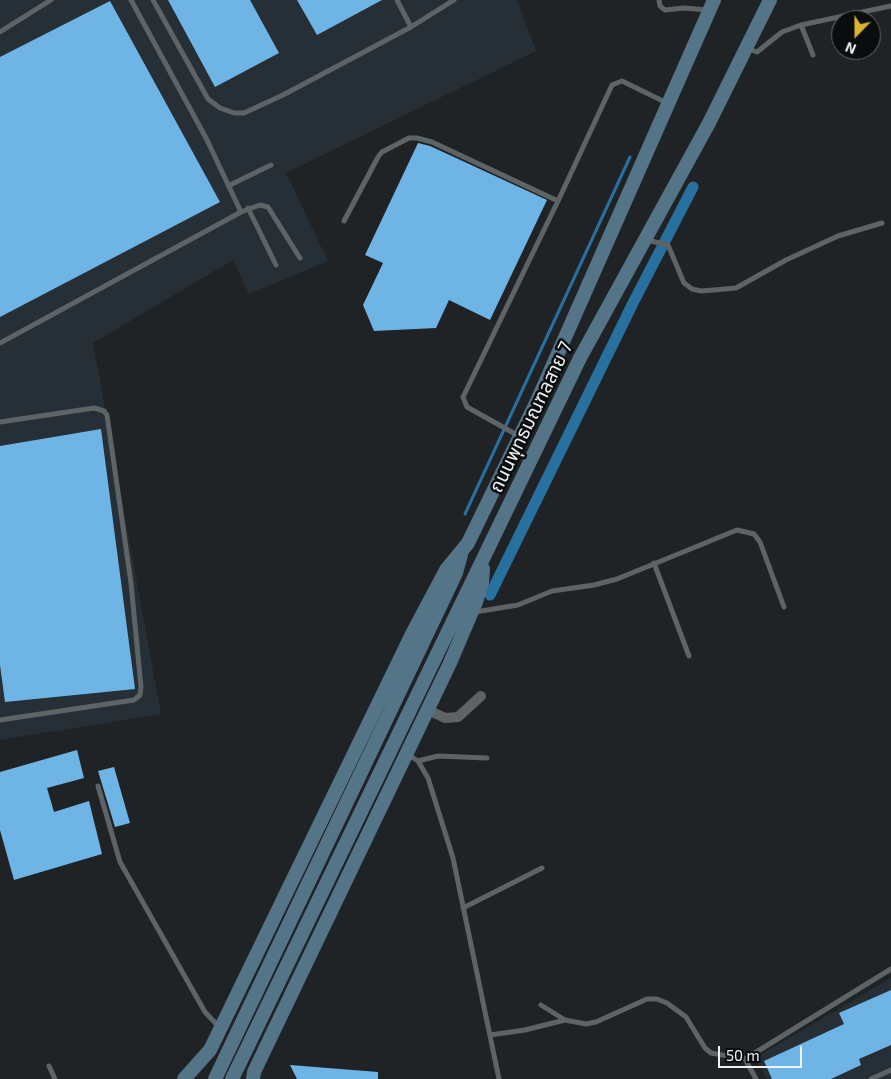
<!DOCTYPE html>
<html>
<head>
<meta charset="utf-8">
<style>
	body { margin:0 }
	#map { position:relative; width:891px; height:1079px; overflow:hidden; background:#1f2326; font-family:"Exo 2",sans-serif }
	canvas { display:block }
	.north { position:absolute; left:831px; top:10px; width:50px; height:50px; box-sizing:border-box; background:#0a0c0d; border:1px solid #666869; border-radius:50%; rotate:202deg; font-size:14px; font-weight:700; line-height:20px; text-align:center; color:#eff1f3 }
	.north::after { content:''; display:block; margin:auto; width:18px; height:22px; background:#dab333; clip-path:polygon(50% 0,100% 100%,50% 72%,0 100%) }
	.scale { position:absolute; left:718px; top:1046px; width:84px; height:22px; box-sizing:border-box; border:2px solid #eff1f3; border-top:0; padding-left:6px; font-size:15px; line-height:18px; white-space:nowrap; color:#eff1f3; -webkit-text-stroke:4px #0a0c0d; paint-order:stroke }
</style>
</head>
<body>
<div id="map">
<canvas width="891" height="1079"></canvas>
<div class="north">N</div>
<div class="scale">50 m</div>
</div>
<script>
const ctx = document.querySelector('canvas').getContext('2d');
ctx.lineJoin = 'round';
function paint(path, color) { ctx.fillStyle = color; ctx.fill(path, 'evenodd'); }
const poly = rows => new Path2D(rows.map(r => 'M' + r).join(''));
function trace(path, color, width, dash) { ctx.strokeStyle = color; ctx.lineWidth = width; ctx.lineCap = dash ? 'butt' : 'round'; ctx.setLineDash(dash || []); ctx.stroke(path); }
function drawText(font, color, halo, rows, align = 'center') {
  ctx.font = font + ' "Exo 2","Noto Sans Thai",sans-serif'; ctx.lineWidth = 5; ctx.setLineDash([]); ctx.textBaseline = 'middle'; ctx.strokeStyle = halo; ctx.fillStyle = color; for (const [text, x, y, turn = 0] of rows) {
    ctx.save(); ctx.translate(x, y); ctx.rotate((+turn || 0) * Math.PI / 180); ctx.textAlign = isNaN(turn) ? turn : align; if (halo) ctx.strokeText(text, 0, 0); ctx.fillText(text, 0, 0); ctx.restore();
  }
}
paint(poly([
	[0,0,517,0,536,51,286,173,328,261,249,294,233,260,93,343,161,714,0,740],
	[891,978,891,1079,767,1079,755,1058]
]), '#262f36');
trace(poly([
	[465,514,630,157]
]), '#28709e', 3);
trace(poly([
	[490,595,634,301,693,187]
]), '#28709e', 11);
paint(poly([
	[168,0,250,0,279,53,215,87],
	[297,0,382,0,317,35],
	[110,1,220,202,0,317,0,57],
	[418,143,430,146,547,200,490,320,449,300,436,328,374,331,363,305,383,263,365,255],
	[101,429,135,689,5,702,0,665,0,446],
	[77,750,84,778,47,788,54,812,89,801,102,854,14,880,0,830,0,772],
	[114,767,130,823,115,827,98,771],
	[891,990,891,1045,859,1059,861,1065,831,1079,772,1079,764,1061,844,1024,839,1013],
	[290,1065,378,1072,378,1079,297,1079]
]), '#6eb5e6');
trace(poly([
	[153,0,208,99,220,108,234,113,244,113,283,95,411,27,454,0],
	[397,0,411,27],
	[659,0,660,6,665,10,684,8,708,10],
	[801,25,813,55],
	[0,32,51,0],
	[746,48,757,52,782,32,801,25,891,6],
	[230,185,271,165],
	[248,208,276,265],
	[241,212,260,205,268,207,300,258],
	[344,221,378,157,382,152,409,138,417,138,432,142,558,201,612,85,622,81,667,103],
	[647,240,668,245,684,283,692,289,701,291,714,290,736,288,786,260,838,236,882,223],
	[0,343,241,212,206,138,131,0],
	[0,422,94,408,104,411,107,415,131,583,141,687,140,695,134,700,0,720],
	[519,436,467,407,463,397,558,201],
	[654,563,689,656],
	[475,612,518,605,552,591,594,585,617,579,737,530,754,534,760,542,784,607],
	[407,754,418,761,428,778,453,858,499,1079],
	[418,761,438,756,487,758],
	[98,786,120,862,205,1012,219,1027],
	[463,908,542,868],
	[541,1005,565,1020,586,1024,596,1022,647,999,657,999,667,1003,686,1017,705,1048,711,1053,745,1059],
	[490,1035,525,1030,565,1020],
	[49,1066,55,1079],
	[756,1079,745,1059,891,969],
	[871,1079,891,1070]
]), '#5e6366', 5);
trace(poly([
	[428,710,445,718,458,717,481,696]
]), '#5e6366', 10);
trace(poly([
	[184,1079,210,1050,412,634,446,570,468,543,537,401,714,0],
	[215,1079,456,573,461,555],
	[232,1079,580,358,709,123,770,0],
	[253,1079,254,1072,450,663,476,602,482,583,483,569]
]), '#547488', 14);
drawText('19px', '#eff1f3', '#0a0c0d', [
	["ถนนพุทธมณฑลสาย 7",531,417,-64]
]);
</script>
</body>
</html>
